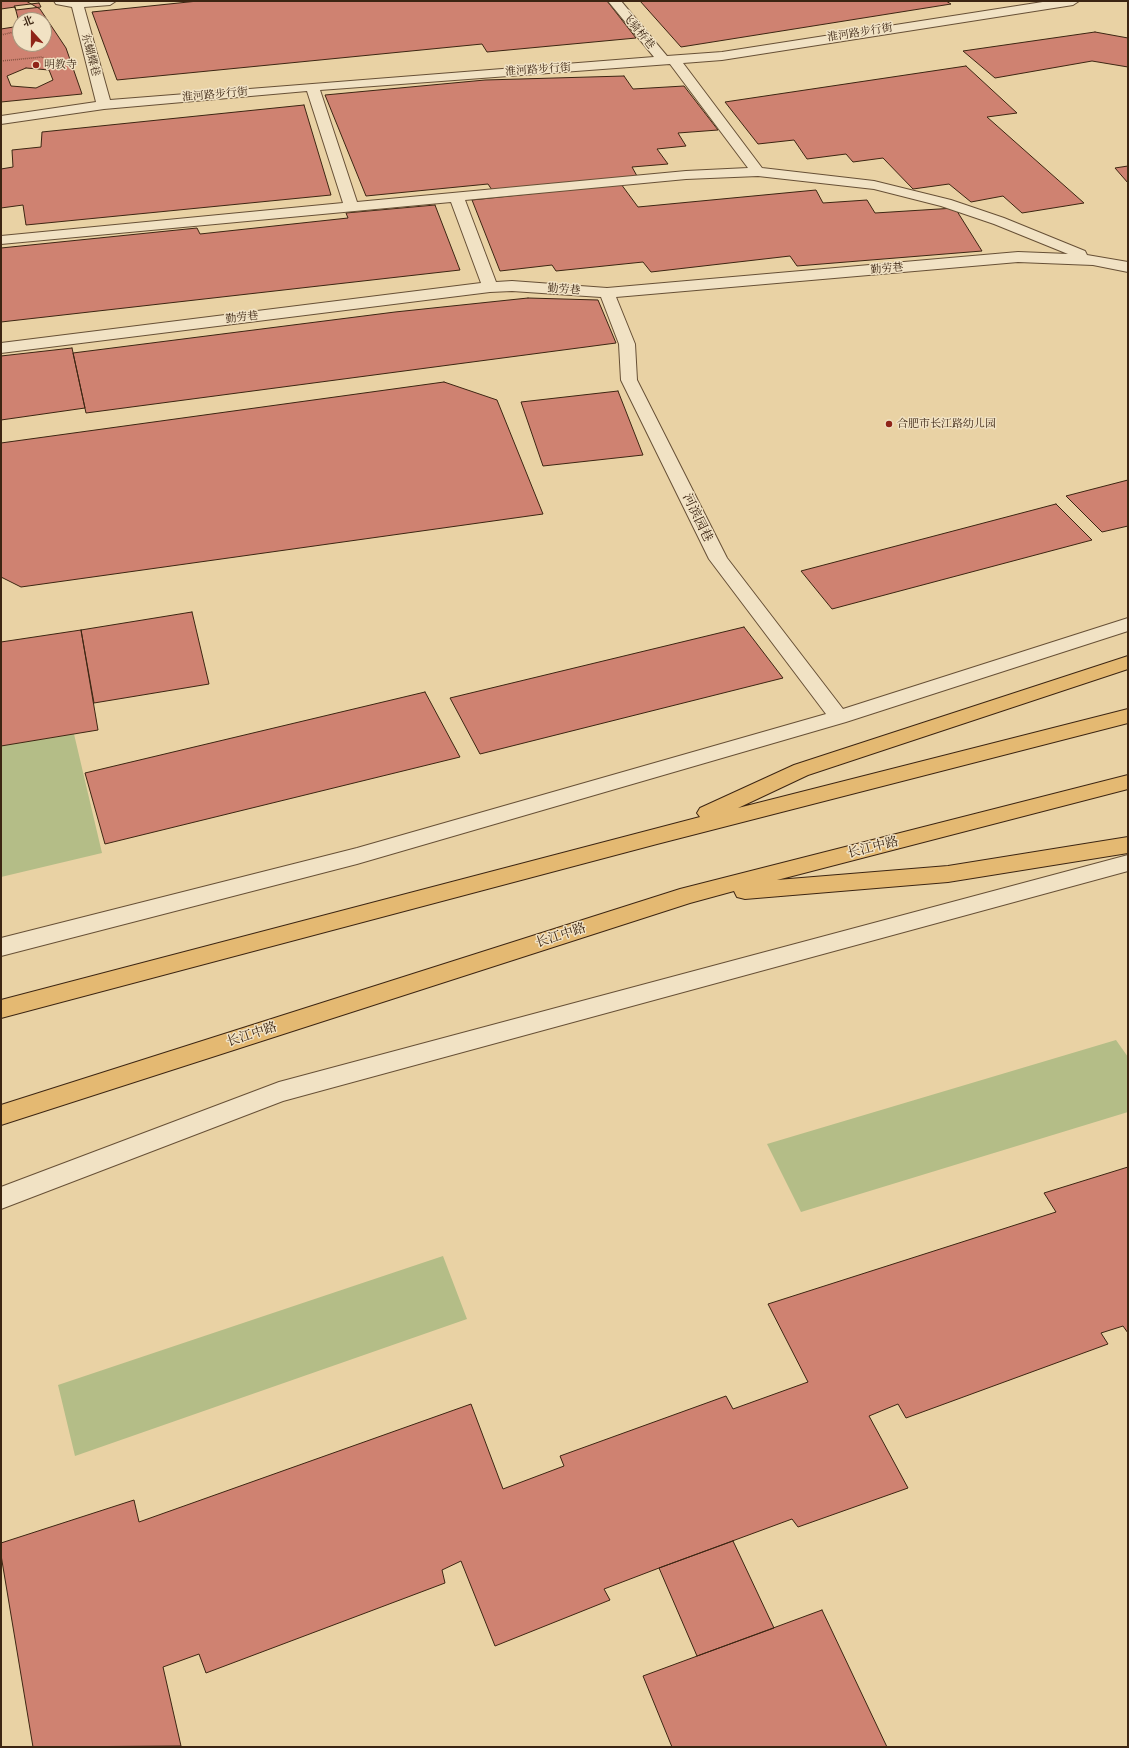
<!DOCTYPE html>
<html>
<head>
<meta charset="utf-8">
<style>
	body { margin:0 }
	#map { position:relative; width:1129px; height:1748px; overflow:hidden; background:#e9d2a4; font-family:"IM FELL French Canon","Noto Serif SC",serif }
	canvas { display:block }
	.frame { position:absolute; inset:0; border:2px solid #3c2512; pointer-events:none }
	.north { position:absolute; left:12px; top:12px; width:40px; height:40px; box-sizing:border-box; background:#f1e2c4; border:1px solid #a9967d; border-radius:50%; rotate:339deg; font-size:11px; font-weight:700; line-height:16px; text-align:center; color:#3c2512 }
	.north::after { content:''; display:block; margin:auto; width:14px; height:18px; background:#8f2418; clip-path:polygon(50% 0,100% 100%,50% 72%,0 100%) }
</style>
</head>
<body>
<div id="map">
<canvas width="1129" height="1748"></canvas>
<div class="frame"></div>
<div class="north">北</div>
</div>
<script>
const ctx = document.querySelector('canvas').getContext('2d');
ctx.lineJoin = 'round';
function paint(path, color) { ctx.fillStyle = color; ctx.fill(path, 'evenodd'); }
const poly = rows => new Path2D(rows.map(r => 'M' + r).join(''));
function trace(path, color, width, dash) { ctx.strokeStyle = color; ctx.lineWidth = width; ctx.lineCap = dash ? 'butt' : 'round'; ctx.setLineDash(dash || []); ctx.stroke(path); }
function drawText(font, color, halo, rows, align = 'center') {
  ctx.font = font + ' "IM FELL French Canon","Noto Serif SC",serif'; ctx.lineWidth = 3; ctx.setLineDash([]); ctx.textBaseline = 'middle'; ctx.strokeStyle = halo; ctx.fillStyle = color; for (const [text, x, y, turn = 0] of rows) {
    ctx.save(); ctx.translate(x, y); ctx.rotate((+turn || 0) * Math.PI / 180); ctx.textAlign = isNaN(turn) ? turn : align; if (halo) ctx.strokeText(text, 0, 0); ctx.fillText(text, 0, 0); ctx.restore();
  }
}
paint(poly([
	[74,734,102,853,1,877,1,746],
	[1116,1040,1128,1057,1128,1112,801,1212,767,1144],
	[443,1256,467,1319,75,1456,58,1385]
]), '#b4bd87');
const building = poly([
	[1,1,26,1,40,9,66,48,82,94,1,102,1,1],
	[20,20,44,20,44,44,20,44,20,20],
	[198,1,607,1,636,38,487,52,482,44,117,80,92,12,198,1],
	[640,1,946,1,951,4,681,47,640,1],
	[39,3,41,7,16,10,14,6,39,3],
	[15,7,20,26,1,29,1,9,15,7],
	[1095,32,1128,38,1128,67,1092,61,995,78,963,51,1095,32],
	[966,66,1017,113,987,117,1084,203,1022,213,1003,196,971,202,949,184,913,189,883,158,853,162,846,154,807,159,794,140,758,144,725,102,966,66],
	[26,68,49,70,53,80,36,88,11,86,7,76,26,68],
	[624,76,633,89,684,86,718,130,678,133,686,146,657,149,668,164,632,167,637,176,492,190,488,184,366,196,325,95,485,80,624,76],
	[304,105,331,195,26,225,23,205,1,208,1,169,13,167,12,150,41,147,42,132,304,105],
	[1128,166,1128,183,1115,168,1128,166],
	[621,184,638,207,816,190,823,203,867,200,875,213,955,208,982,251,797,266,790,256,651,272,643,262,556,271,552,265,500,271,472,200,621,184],
	[435,205,460,270,1,322,1,248,197,228,200,234,348,218,346,213,435,205],
	[528,298,598,300,616,343,86,413,73,353,395,312,528,298],
	[72,348,85,408,1,420,1,356,72,348],
	[444,382,497,400,543,514,21,587,1,577,1,443,444,382],
	[618,391,643,455,543,466,521,402,618,391],
	[1128,480,1128,526,1102,532,1066,496,1128,480],
	[1056,504,1092,540,832,609,801,571,1056,504],
	[192,612,209,684,94,703,81,630,192,612],
	[744,627,783,678,480,754,450,698,744,627],
	[81,630,98,730,1,746,1,642,81,630],
	[425,692,460,757,105,844,85,773,425,692],
	[1128,1167,1128,1333,1123,1326,1101,1333,1108,1344,906,1418,898,1404,869,1416,908,1488,798,1527,792,1519,659,1568,604,1589,610,1600,495,1646,461,1561,442,1570,445,1583,206,1673,199,1654,163,1667,181,1746,33,1747,1,1555,1,1543,134,1500,139,1522,471,1404,503,1489,564,1466,560,1456,726,1396,733,1409,808,1382,768,1304,1056,1212,1044,1193,1128,1167],
	[733,1541,774,1628,697,1656,659,1568,733,1541],
	[822,1610,887,1747,672,1747,643,1676,822,1610]
]);
paint(building, '#cf8271');
trace(building, '#3c2512', 1);
const minor = poly([
	[54,1,116,1,110,5,84,7,110,100,654,57,608,1,621,1,667,56,722,52,1049,1,1079,1,1073,5,722,60,683,63,762,168,874,181,951,200,1004,218,1085,251,1087,255,1128,262,1128,272,1093,265,1018,262,616,297,635,344,637,380,727,558,843,709,1128,618,1128,631,846,722,357,864,1,956,1,938,357,848,826,714,709,559,621,380,619,344,601,297,512,291,490,292,1,353,1,343,481,283,451,202,1,244,1,236,343,203,307,91,104,109,1,124,1,116,96,102,72,7,56,4,54,1],
	[670,64,748,168,686,171,357,202,320,90,670,64],
	[758,176,874,189,941,206,994,224,1068,254,1018,252,607,288,512,281,496,282,465,200,686,179,758,176],
	[1128,855,1128,871,283,1101,1,1209,1,1187,279,1082,1128,855]
]);
const highway = poly([
	[1128,656,1128,669,808,775,738,808,1128,709,1128,723,657,844,1,1018,1,1000,700,817,697,813,700,808,794,765,1128,656],
	[1128,775,1128,789,777,880,948,866,1128,837,1128,853,948,882,745,899,737,897,734,891,690,903,1,1125,1,1105,680,889,1128,775]
]);
trace(minor, '#675036', 2);
trace(highway, '#3c2512', 2);
trace(poly([
	[1,35,18,31,20,24],
	[1,61,42,57,55,64]
]), '#3c2512', 1.5, [0.5, 1.5]);
paint(minor, '#f1e2c4');
paint(highway, '#e4b972');
for (const [x, y, r, color] of [
	[36,65,4,"#8f2418"],
	[889,424,4,"#8f2418"]
]) { const dot = new Path2D(); dot.arc(x, y, r, 0, 2 * Math.PI); ctx.fillStyle = color; ctx.fill(dot); trace(dot, '#f1e2c4', 1.5); }
drawText('11px', '#3c2512', '#f1e2c4', [
	["飞骑桥巷",638,31,50],
	["淮河路步行街",860,33,-9],
	["东蝴蝶巷",90,55,75],
	["淮河路步行街",538,70,-4],
	["淮河路步行街",215,95,-5],
	["勤劳巷",887,269,-5],
	["勤劳巷",564,290,4],
	["勤劳巷",242,318,-7]
]);
drawText('11px', '#3c2512', '#f1e2c4', [
	["明教寺",44,65],
	["合肥市长江路幼儿园",897,424]
], 'left');
drawText('13px', '#3c2512', '#f1e2c4', [
	["河滨园巷",697,518,64],
	["长江中路",873,848,-14],
	["长江中路",561,936,-18],
	["长江中路",252,1035,-18]
]);
</script>
</body>
</html>
